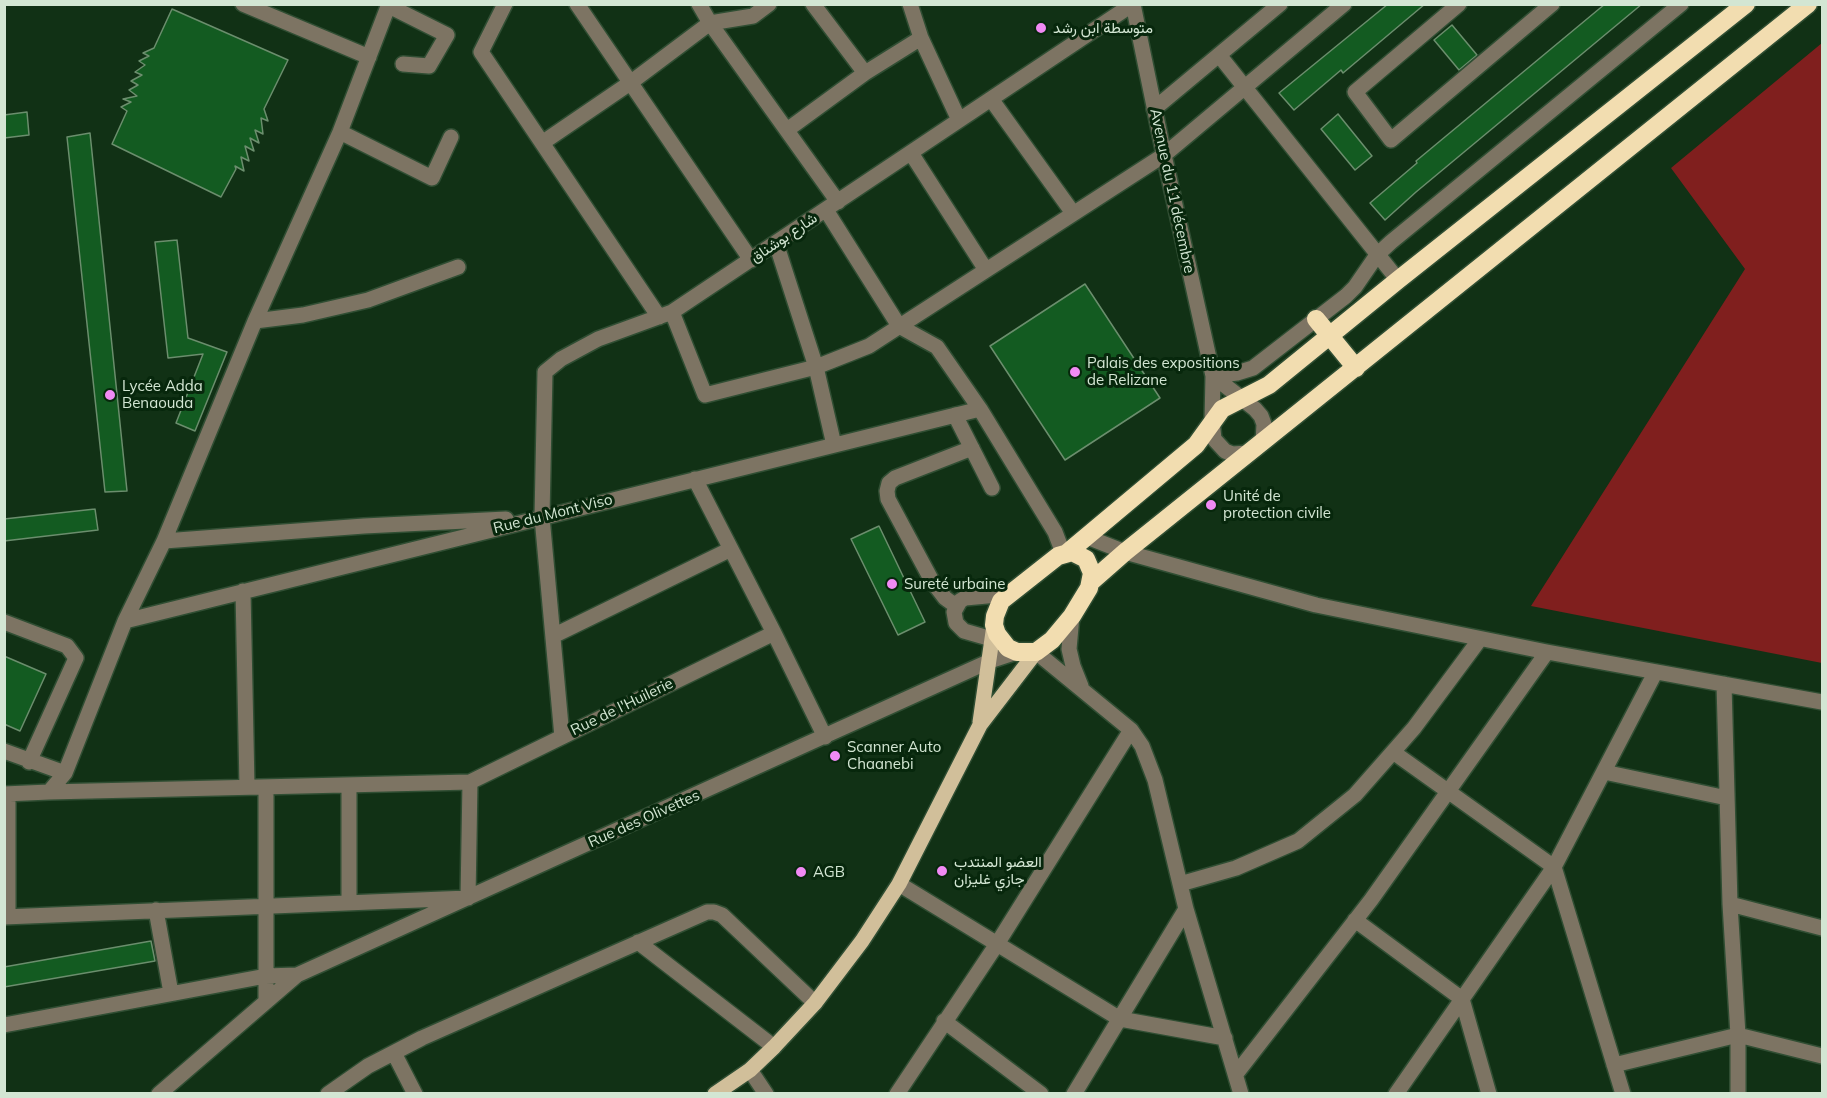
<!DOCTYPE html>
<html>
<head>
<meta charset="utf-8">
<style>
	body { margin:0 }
	#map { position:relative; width:1827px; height:1098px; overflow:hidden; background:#113115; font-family:Mulish,sans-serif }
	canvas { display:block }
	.frame { position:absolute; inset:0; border:6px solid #d3e6d3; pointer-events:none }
</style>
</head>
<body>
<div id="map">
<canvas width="1827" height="1098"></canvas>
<div class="frame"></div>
</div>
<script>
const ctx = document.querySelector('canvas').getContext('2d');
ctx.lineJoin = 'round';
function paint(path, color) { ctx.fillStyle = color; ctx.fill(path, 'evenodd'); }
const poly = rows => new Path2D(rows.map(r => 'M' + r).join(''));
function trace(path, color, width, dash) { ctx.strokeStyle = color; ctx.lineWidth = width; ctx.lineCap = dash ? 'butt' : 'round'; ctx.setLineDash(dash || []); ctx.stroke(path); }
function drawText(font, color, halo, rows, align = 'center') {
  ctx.font = font + ' Mulish,Vazirmatn,sans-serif'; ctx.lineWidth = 6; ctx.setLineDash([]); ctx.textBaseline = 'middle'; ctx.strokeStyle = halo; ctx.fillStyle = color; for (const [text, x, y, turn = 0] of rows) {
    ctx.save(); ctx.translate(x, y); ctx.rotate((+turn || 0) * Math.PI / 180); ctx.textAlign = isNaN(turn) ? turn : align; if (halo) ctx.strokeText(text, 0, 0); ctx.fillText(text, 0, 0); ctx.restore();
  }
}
paint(poly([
	[1822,43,1822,663,1531,606,1745,269,1671,168]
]), '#801f1e');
const building = poly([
	[1388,4,1425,4,1343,73,1341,70,1294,110,1279,93,1388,4],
	[1605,4,1642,4,1416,192,1385,220,1370,203,1417,163,1416,161,1605,4],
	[172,9,288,60,264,109,268,121,261,118,263,134,255,130,259,143,250,138,254,151,245,146,249,161,241,157,244,171,235,166,236,169,221,197,112,144,127,111,121,107,131,102,123,99,137,96,129,90,138,85,131,81,142,75,135,72,145,65,139,61,149,56,143,53,154,48,172,9],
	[1452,25,1477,55,1459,70,1434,40,1452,25],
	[27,112,29,135,4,138,4,115,27,112],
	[1338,114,1372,156,1355,170,1321,129,1338,114],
	[90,133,127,491,105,492,67,137,90,133],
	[177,240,188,338,227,352,195,431,176,423,203,354,168,358,155,242,177,240],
	[1085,284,1160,398,1065,460,990,346,1085,284],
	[95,509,98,530,4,541,4,519,95,509],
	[879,526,925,622,898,635,851,539,879,526],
	[4,656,46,674,20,731,4,724,4,656],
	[151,941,155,961,4,987,4,967,151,941]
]);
paint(building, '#135b21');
trace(building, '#6b8e6d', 1.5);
const minor = poly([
	[243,4,369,57],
	[505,4,481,52,659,317],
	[577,4,751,260],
	[699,4,710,23,838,202],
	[813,4,865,73],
	[910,4,921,38,959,120],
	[1133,4,1164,155,1213,376,1212,420,1214,439,1225,451,1232,454,1249,453],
	[1459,4,1355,92,1391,140,1552,4],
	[389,6,447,35,429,66,403,64],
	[1219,55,1398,280],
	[991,99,1073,213],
	[1154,109,1280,4],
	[787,130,865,73,921,38],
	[340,132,432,178,451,137],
	[542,143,630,83,710,23,753,16,769,4],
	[911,153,986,270],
	[826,210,899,326,937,347,980,409,1055,532,1063,553],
	[776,243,816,367,834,445],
	[672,312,705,395,816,367,869,346,1164,155,1344,4],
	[255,321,303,315,368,300,458,267],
	[1213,376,1237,373,1253,368,1346,296,1355,287,1377,255,1391,242,1681,4],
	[1213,376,1255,409,1261,416,1264,424,1263,443],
	[955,415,992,488],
	[695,479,774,633,825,737],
	[1087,537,1125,552,1316,605,1547,652,1822,702],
	[164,541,364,526,506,519],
	[243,591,247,787],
	[956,606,945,598,932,581,888,499,887,491,889,483,895,478,972,448],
	[1072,616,1069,649,1073,666,1081,686],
	[125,621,980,409],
	[4,622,67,646,76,658,29,762],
	[553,636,731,549],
	[1002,642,964,631,956,623,954,612,960,601,965,598,1009,594],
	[1036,652,1131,730,1142,746,1155,780,1186,909,1241,1094],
	[1724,684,1730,904,1738,1035,1738,1094],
	[562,737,542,517,545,372,561,359,598,339,672,312,1133,4],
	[4,751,65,773,49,792,4,794],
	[1393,752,1554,867,1623,1094],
	[1604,772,1727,798],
	[65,773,125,621,164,541,255,321,340,132,389,4],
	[470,782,774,633],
	[8,794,8,916],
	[899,884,1120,1019,1225,1038],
	[1180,884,1236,868,1298,841,1355,795,1414,728,1480,639],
	[349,902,349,785],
	[1730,904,1822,928],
	[156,910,171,993],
	[4,917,468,898,470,782,49,792],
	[1355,920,1462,999,1489,1094],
	[638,942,774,1047],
	[266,1002,266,787],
	[944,1021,1041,1094],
	[4,1025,266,976,297,975],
	[394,1053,415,1094],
	[1614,1065,1738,1035,1822,1056],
	[750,1070,766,1094],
	[1236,1074,1371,900,1547,652],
	[159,1094,297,975,990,661,1017,652],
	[328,1094,368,1066,422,1038,707,912,714,912,722,915,815,1003],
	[897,1094,997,944,1131,730],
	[1074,1094,1186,909],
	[1396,1094,1554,867,1655,673]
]);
const major = poly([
	[980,722,994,625],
	[715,1094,750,1070,774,1047,815,1003,862,941,899,884,980,725,1036,652]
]);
const highway = poly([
	[1316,319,1356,368],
	[1072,552,1086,559,1092,573,1089,588,1072,616,1052,640,1036,652,1017,652,1008,648,997,634,994,625,995,616,1001,601,1058,556,1072,552],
	[1067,553,1196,445,1222,409,1269,385,1398,280,1746,4],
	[1092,581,1125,552,1808,4]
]);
trace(minor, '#304e33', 18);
trace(major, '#304e33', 18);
trace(highway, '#304e33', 21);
trace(minor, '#7d7463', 15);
trace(major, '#d1bf9a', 15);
trace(highway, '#f2ddb0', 18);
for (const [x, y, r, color] of [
	[1041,28,6,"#f18af4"],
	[1075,372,6,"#f18af4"],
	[110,395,6,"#f18af4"],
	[1211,505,6,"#f18af4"],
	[892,584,6,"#f18af4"],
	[835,756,6,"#f18af4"],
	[942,871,6,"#f18af4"],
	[801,872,6,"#f18af4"]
]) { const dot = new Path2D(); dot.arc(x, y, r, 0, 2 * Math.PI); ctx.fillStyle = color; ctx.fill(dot); trace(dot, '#07270c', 2); }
drawText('15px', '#d3e6d3', '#07270c', [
	["متوسطة ابن رشد",1053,28],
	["Palais des expositions",1087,363],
	["de Relizane",1087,380],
	["Lycée Adda",122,386],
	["Benaouda",122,403],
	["Unité de",1223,496],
	["protection civile",1223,513],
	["Sureté urbaine",904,584],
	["Scanner Auto",847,747],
	["Chaanebi",847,764],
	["العضو المنتدب",954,862],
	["جازي غليزان",954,879],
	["AGB",813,872]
], 'left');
drawText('15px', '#d3e6d3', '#07270c', [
	["Avenue du 11 décembre",1172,191,78],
	["شارع بوشناق",784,238,-34],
	["Rue du Mont Viso",553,514,-14],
	["Rue de l'Huilerie",622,707,-26],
	["Rue des Olivettes",644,819,-24]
]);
</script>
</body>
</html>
